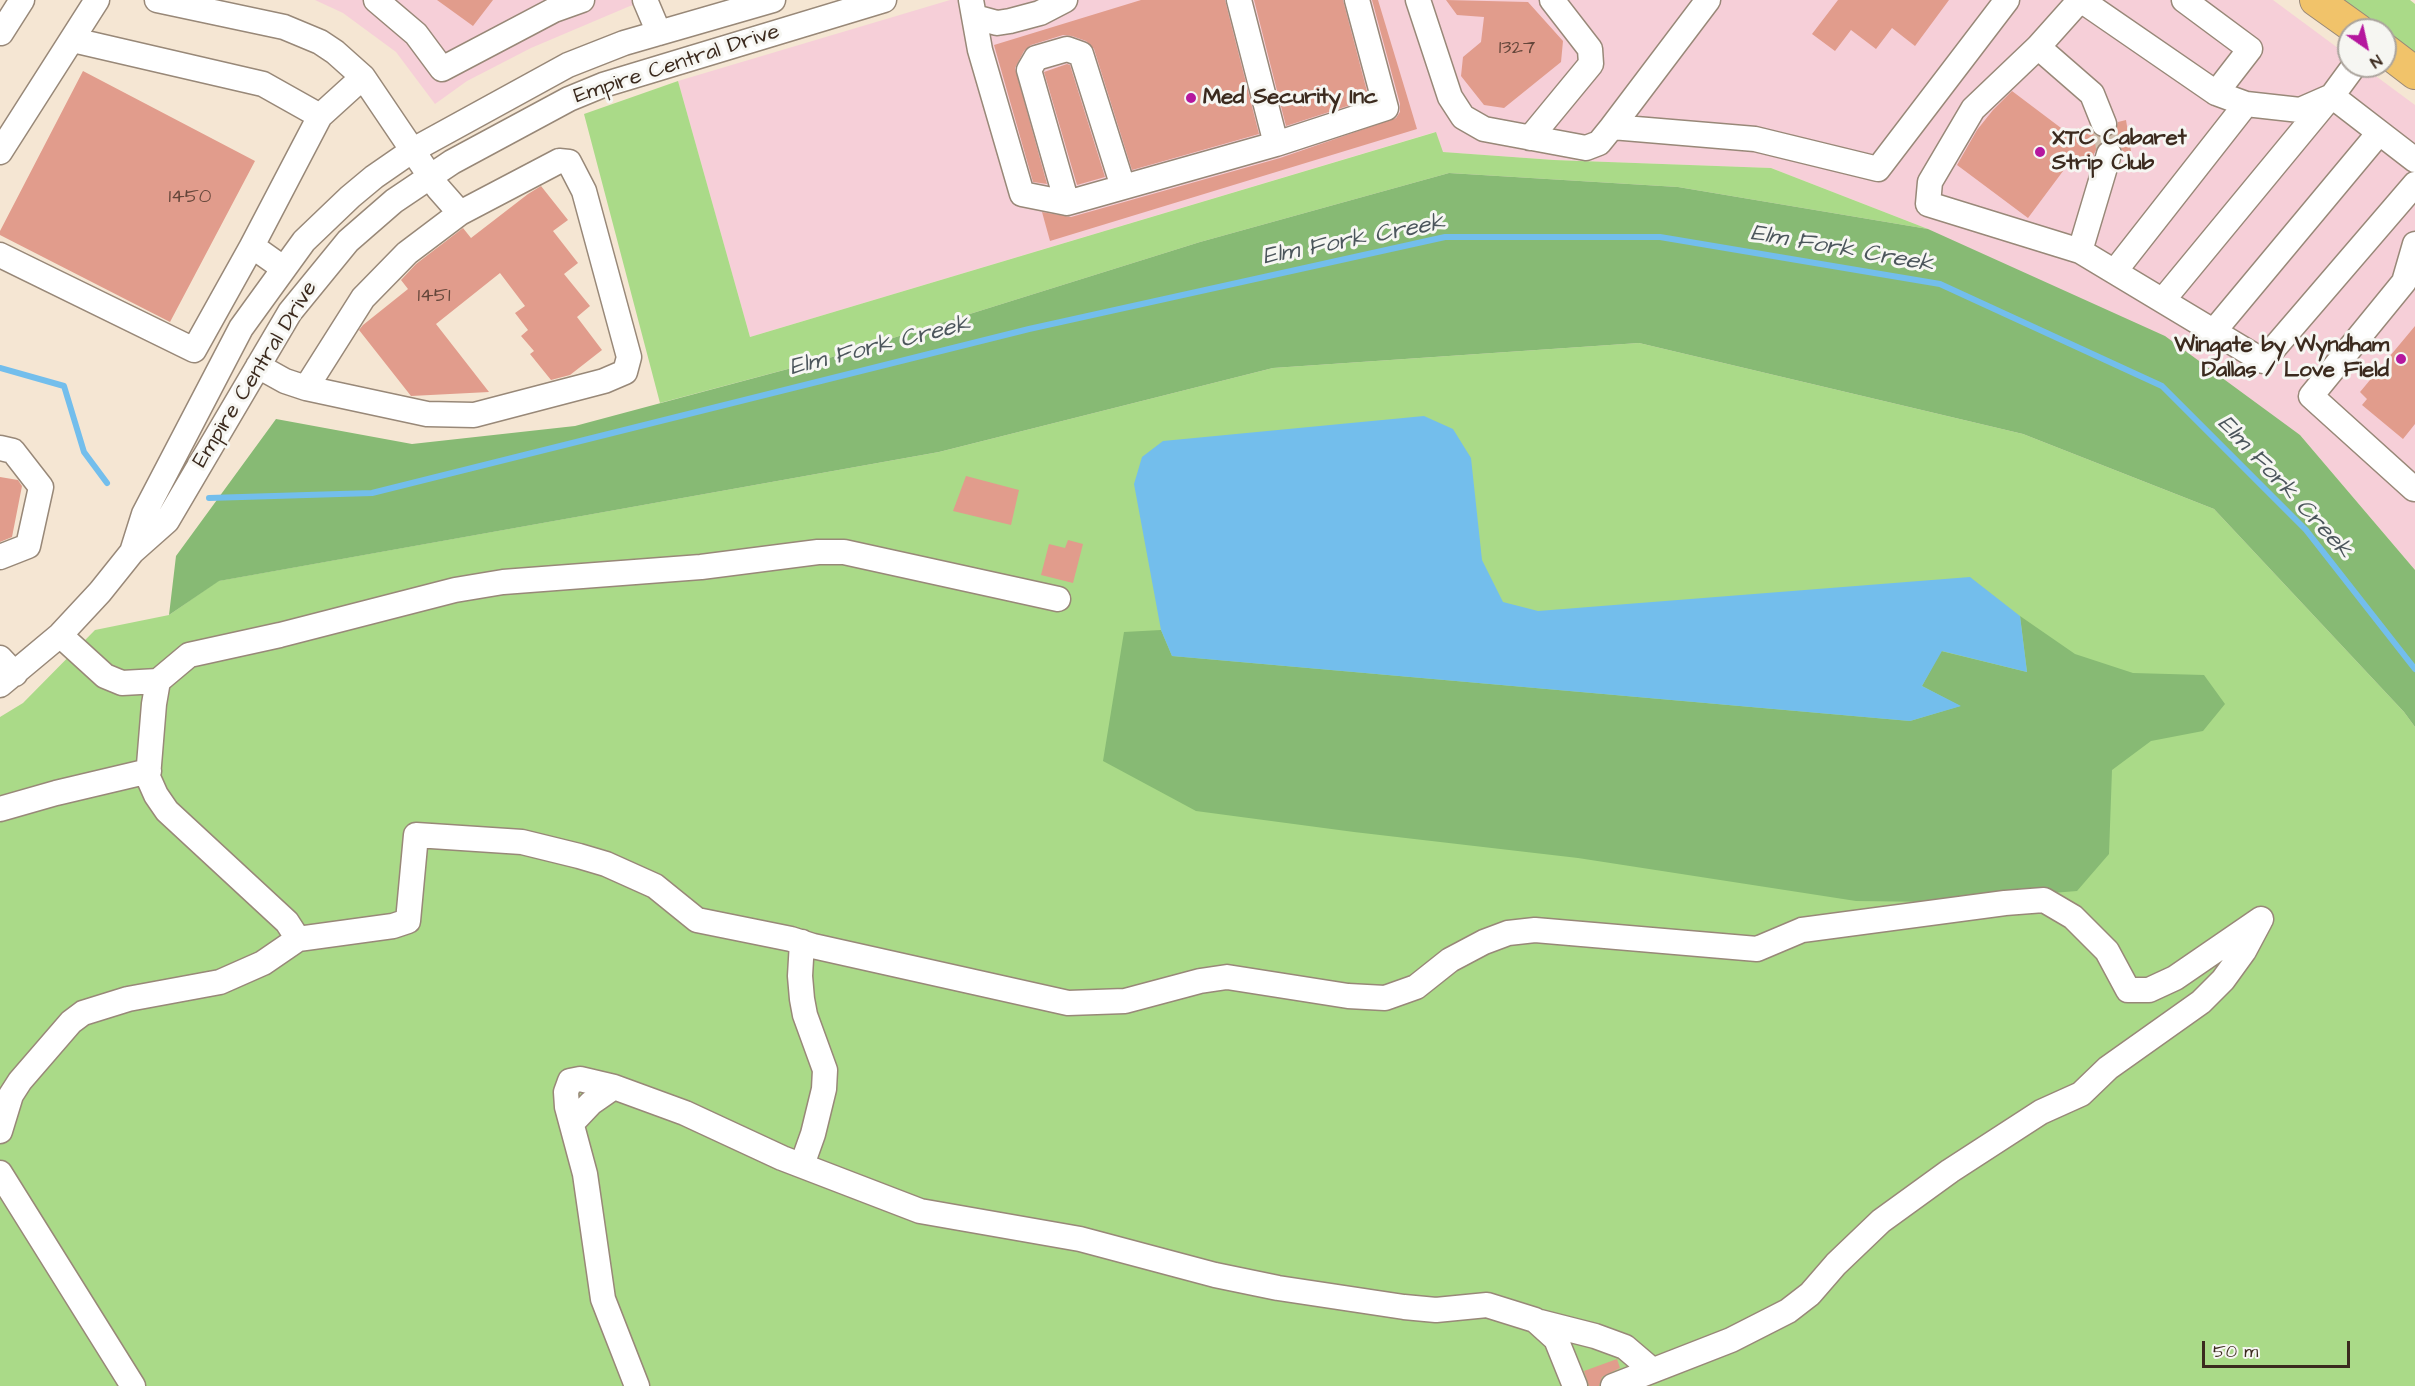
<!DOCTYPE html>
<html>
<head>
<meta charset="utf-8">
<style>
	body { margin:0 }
	#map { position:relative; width:2415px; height:1386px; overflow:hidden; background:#f5e6d3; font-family:"Architects Daughter",sans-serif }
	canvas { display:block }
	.north { position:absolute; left:2337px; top:18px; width:60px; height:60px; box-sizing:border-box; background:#f6f6f2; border:2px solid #aba49d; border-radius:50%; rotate:146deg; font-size:16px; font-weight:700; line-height:24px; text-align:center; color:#3b2a1e }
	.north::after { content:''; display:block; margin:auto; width:21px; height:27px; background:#b5179e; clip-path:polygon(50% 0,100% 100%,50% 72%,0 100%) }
	.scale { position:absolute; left:2202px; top:1341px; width:148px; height:27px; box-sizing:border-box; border:3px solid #3b2a1e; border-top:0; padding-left:8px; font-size:18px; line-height:21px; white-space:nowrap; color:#3b2a1e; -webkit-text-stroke:4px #f6f6f2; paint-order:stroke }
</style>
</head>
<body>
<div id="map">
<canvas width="2415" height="1386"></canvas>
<div class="north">N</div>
<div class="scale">50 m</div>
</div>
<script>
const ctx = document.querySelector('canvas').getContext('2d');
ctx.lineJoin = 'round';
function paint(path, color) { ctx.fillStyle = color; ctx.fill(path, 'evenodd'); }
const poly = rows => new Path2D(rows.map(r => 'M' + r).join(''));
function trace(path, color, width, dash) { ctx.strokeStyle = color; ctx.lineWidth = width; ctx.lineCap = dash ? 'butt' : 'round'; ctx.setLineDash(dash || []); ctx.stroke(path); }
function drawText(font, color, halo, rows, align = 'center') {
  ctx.font = font + ' "Architects Daughter",sans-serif'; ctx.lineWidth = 6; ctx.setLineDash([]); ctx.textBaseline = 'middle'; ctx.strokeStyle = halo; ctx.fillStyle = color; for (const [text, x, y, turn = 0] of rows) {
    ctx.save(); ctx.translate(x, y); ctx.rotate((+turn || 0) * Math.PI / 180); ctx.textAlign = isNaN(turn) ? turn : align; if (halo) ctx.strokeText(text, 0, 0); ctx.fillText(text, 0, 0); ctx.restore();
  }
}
paint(poly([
	[315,0,656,0,630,6,531,48,467,81,435,104,396,52,343,13],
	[950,0,2273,0,2415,105,2415,570,2300,435,1928,229,1771,168,1554,160,1442,152,1435,132,750,337,678,81]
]), '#f6cfd8');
paint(poly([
	[2343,0,2410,0,2415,4,2415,53],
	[678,81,750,337,1436,132,1443,152,1554,160,1771,168,1928,229,1678,187,1449,173,1200,242,829,358,660,403,584,114],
	[1639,343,2023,434,2214,509,2404,712,2415,727,2415,1386,0,1386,0,717,23,703,95,630,169,615,218,581,939,452,1273,368]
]), '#aada88');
paint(poly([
	[1449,173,1678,187,1928,229,2165,336,2300,435,2415,570,2415,727,2404,712,2214,509,2023,434,1639,343,1273,368,939,452,219,581,169,615,176,556,276,419,412,444,575,426,829,358,1200,242],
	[2020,616,2075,654,2133,673,2204,675,2225,704,2203,731,2151,741,2112,770,2109,854,2077,891,1939,902,1856,901,1578,858,1354,832,1196,811,1103,761,1124,632,1161,630,1172,656,1910,721,1960,706,1922,686,1941,651,2027,672]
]), '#87ba74');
paint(poly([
	[1424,416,1453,429,1471,458,1482,560,1503,602,1538,611,1970,577,2020,616,2027,672,1942,651,1922,686,1961,706,1910,721,1172,656,1161,630,1134,484,1142,457,1163,441]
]), '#73beec');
trace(poly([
	[0,368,64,386,84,452,107,483],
	[209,498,372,493,1029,329,1445,237,1660,237,1940,284,2162,386,2306,530,2415,669]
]), '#73beec', 6);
paint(poly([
	[437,0,493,0,473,26],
	[1141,0,1225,0,1259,134,1132,170,1094,49,1086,41,1072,36,1063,35,1031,45,1024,51,1015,68,1047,184,1033,182,994,45],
	[1254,0,1343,0,1369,99,1286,126],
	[1372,0,1378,0,1417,129,1050,241,1042,212,1071,217,1280,158,1396,118,1400,112,1400,104],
	[1446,0,1528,2,1563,41,1561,62,1504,108,1484,105,1461,76,1463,57,1481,42,1484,17,1457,15],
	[1838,0,1949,0,1915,46,1892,28,1876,49,1851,30,1835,51,1812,34],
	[1067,64,1070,65,1105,177,1077,185,1044,72],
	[83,71,255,161,170,322,0,235,0,231],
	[2012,91,2065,131,2090,126,2096,135,2109,137,2115,132,2118,122,2126,120,2131,151,2123,152,2119,144,2106,140,2099,144,2093,156,2072,159,2028,218,1957,165,1977,130,1993,110],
	[541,186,568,220,553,231,578,263,564,274,590,306,577,317,602,350,570,375,551,380,530,354,534,351,521,336,528,330,515,313,525,306,500,273,436,324,489,392,411,396,359,330,363,325,408,289,401,280,416,264,463,228,471,238,528,194],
	[2415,326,2415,424,2403,439,2362,405,2367,399,2360,392],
	[966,476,1019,490,1011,525,953,511],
	[0,477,18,480,22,486,12,537,0,542],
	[1068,540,1083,544,1073,583,1041,575,1049,544,1065,548],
	[1617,1359,1620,1368,1602,1377,1599,1386,1589,1386,1584,1371]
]), '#e19c8c');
trace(poly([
	[2104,124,2109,154]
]), '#d0c0af', 24, [24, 12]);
const minor = poly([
	[157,0,284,27,320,42,335,52,363,77,438,188,460,213],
	[376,0,416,34,442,69,554,10,582,0],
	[645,0,659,33],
	[971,0,980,50,1022,194,1067,203,1276,144,1386,108,1357,0],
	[1239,0,1276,144],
	[1418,0,1450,97,1463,117,1484,129,1586,148,1599,143,1612,127],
	[1708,0,1612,127,1755,139,1878,169,2007,0],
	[2080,0,2038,47,1973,109,1930,182,1928,204,2080,251,2263,361,2415,184],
	[2081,0,2216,93,2246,104],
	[2184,0,2250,49,2216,93],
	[975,17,997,23,1010,21,1040,13,1065,0],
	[1,33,22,0],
	[73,40,263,84,320,116],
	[2038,47,2092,94,2104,124],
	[2354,66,2332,96,2415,160],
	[1530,138,1591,64,1590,49,1552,0],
	[0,152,97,0],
	[559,161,569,162,584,191,629,357,625,372,604,381,474,415,427,414,306,388,363,298,407,253,460,213,559,161],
	[1067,203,1029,70,1036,58,1067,49,1081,54,1123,187],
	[2415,244,2404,282,2311,396,2414,489,2415,488],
	[252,246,320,116,363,77],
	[2080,251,2109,154],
	[0,255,194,350,252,246,283,268],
	[2115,271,2246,104,2300,110,2332,96],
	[2163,300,2328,100],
	[2214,331,2379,133],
	[258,366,285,381,306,388],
	[0,448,13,451,41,487,28,546,0,557],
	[132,552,144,514,241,328,304,241,350,197,374,177,413,150,568,65,624,43,773,0],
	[60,635,105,676,122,683,158,681,189,655,280,635,455,590,503,582,701,567,818,552,844,552,1058,599],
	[0,658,15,674],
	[158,681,154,704,148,777,156,795,167,811,287,922,298,939],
	[0,685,60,635,100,592,132,552,167,521,290,312,348,241,394,201,452,162,569,99,603,85,884,0],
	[0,809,56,793,149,771],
	[572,1123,591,1103,614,1087],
	[0,1131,11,1095,20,1081,71,1022,83,1013,128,999,220,982,263,963,298,939,393,926,408,921,416,835,522,842,579,856,606,864,655,886,697,920,791,939,813,946,1068,1003,1125,1001,1200,981,1227,977,1348,996,1385,998,1416,987,1450,960,1484,942,1508,933,1535,930,1757,949,1802,930,2005,903,2044,900,2073,917,2107,951,2128,990,2149,990,2175,978,2261,919],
	[802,1165,813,1134,824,1089,825,1070,805,1015,802,999,800,976,802,942],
	[0,1173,133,1386],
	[1540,1322,1595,1336,1625,1347,1652,1370],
	[637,1386,603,1299,585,1174,567,1107,566,1092,570,1081,580,1079,614,1087,685,1113,782,1158,920,1211,1080,1239,1215,1275,1278,1288,1404,1307,1436,1310,1487,1305,1535,1320,1556,1339,1575,1386],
	[1613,1386,1731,1340,1788,1311,1810,1294,1836,1264,1881,1221,1950,1171,2041,1112,2081,1094,2108,1068,2201,1002,2223,980,2244,951,2260,921]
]);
const major = poly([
	[2316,0,2358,30],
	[2385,50,2415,73]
]);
trace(minor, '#988878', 27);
trace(major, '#988878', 34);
trace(minor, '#fff', 24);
trace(major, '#f1c36a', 32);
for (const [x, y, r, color] of [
	[1191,98,6,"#b5179e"],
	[2040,152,6,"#b5179e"],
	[2401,359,6,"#b5179e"]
]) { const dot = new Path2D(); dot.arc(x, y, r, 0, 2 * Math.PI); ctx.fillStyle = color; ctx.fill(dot); trace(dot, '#f6f6f2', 2); }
drawText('20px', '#64463a', null, [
	["1327",1517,49],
	["1450",190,198],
	["1451",434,297]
]);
drawText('22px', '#3b2a1e', '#f6f6f2', [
	["Empire Central Drive",677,65,-18],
	["Empire Central Drive",256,375,-58]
]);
drawText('bold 22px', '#3b2a1e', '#f6f6f2', [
	["Med Security Inc",1203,98],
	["XTC Cabaret",2052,139],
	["Strip Club",2052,164],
	["Wingate by Wyndham",2389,346,"right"],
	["Dallas / Love Field",2389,371,"right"]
], 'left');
drawText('italic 24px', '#4c565c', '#f6f6f2', [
	["Elm Fork Creek",1354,241,-11],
	["Elm Fork Creek",1842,250,10],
	["Elm Fork Creek",880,347,-14],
	["Elm Fork Creek",2284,488,47]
]);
</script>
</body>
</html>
